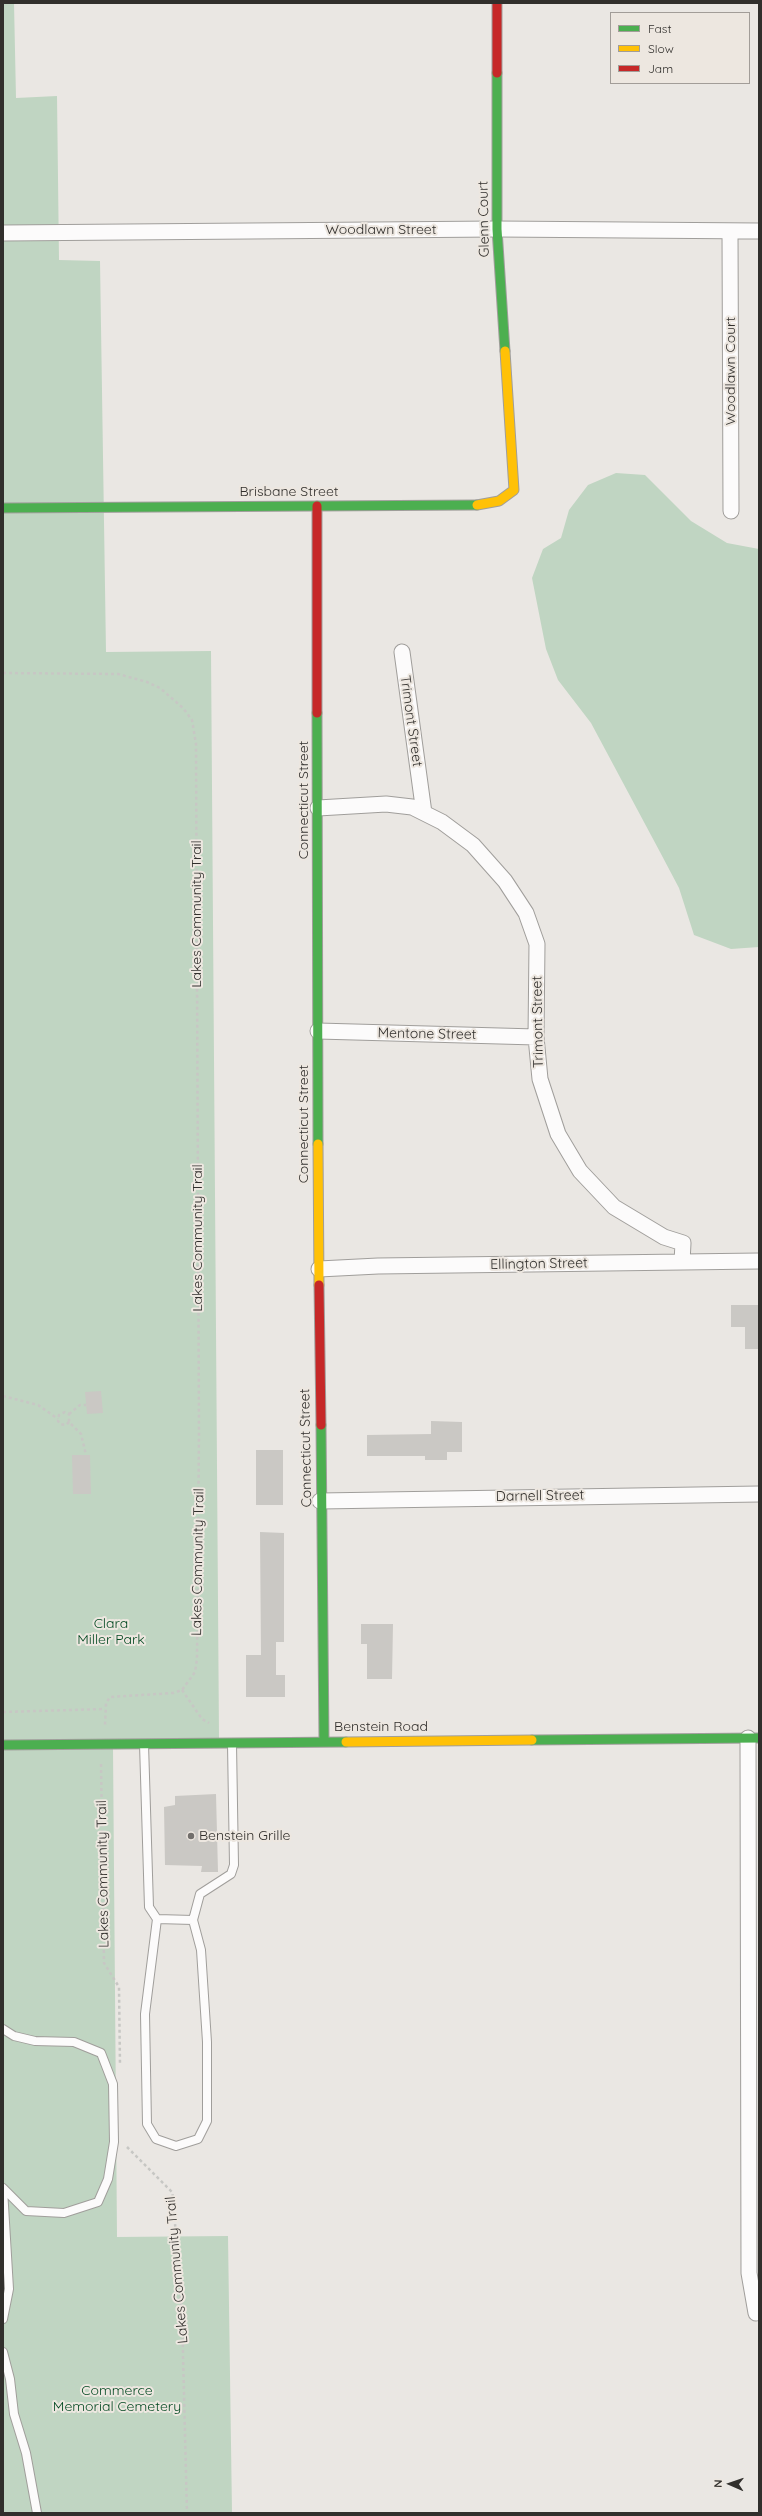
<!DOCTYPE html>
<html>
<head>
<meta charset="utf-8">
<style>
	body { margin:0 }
	#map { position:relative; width:762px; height:2516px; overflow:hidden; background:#eae7e3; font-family:Quicksand,sans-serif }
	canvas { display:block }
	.frame { position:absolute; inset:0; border:4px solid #312f2c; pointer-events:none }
	.legend { position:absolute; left:610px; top:12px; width:140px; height:72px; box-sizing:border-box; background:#ede7e0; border:1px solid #a29d98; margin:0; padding:5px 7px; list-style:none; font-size:12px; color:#312f2c }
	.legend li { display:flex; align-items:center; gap:8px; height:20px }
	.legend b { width:20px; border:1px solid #a29d98 }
	.north { position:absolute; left:710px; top:2464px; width:40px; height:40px; -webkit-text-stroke:3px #ede7e0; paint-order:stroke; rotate:272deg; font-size:11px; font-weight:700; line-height:16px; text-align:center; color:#312f2c }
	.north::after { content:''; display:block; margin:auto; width:14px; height:18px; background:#312f2c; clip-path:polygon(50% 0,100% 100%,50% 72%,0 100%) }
</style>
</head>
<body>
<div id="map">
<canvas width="762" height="2516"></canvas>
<div class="frame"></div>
<ul class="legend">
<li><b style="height:5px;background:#4caf50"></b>Fast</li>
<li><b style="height:5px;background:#ffc107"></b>Slow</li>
<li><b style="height:5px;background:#c62828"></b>Jam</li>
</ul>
<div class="north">N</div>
</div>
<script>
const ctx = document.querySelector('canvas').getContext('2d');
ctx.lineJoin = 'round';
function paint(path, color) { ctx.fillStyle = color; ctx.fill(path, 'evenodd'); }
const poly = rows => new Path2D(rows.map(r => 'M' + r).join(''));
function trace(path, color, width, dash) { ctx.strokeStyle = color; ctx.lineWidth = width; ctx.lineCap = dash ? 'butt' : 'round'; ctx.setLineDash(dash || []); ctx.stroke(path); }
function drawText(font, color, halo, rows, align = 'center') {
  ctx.font = font + ' Quicksand,sans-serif'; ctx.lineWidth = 4; ctx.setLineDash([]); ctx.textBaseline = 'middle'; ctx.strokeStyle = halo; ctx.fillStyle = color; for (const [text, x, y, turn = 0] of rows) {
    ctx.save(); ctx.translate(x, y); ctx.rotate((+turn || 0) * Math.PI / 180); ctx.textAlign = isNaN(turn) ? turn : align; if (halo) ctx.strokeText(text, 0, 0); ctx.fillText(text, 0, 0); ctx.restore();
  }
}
paint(poly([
	[3,3,14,3,16,98,57,96,59,260,100,261,106,652,211,651,219,1738,3,1743],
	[616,473,645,475,691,521,727,543,759,549,759,947,731,949,694,935,679,888,660,852,591,723,558,680,546,649,532,578,543,549,561,538,569,510,588,485],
	[113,1748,117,2237,228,2236,232,2513,3,2513,3,1749]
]), '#c0d5c2');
paint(poly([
	[731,1305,759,1305,759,1349,745,1349,745,1327,731,1327],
	[101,1391,103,1413,87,1414,85,1392],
	[431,1421,462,1422,462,1452,447,1452,447,1460,425,1460,425,1456,367,1456,367,1435,431,1434],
	[256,1450,283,1450,283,1505,256,1505],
	[72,1455,90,1455,91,1494,73,1494],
	[260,1532,284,1533,284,1642,276,1642,276,1675,285,1675,285,1697,246,1697,246,1655,261,1655],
	[361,1624,393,1624,392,1679,367,1679,367,1644,361,1644],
	[216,1794,218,1872,201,1872,202,1866,165,1865,164,1807,175,1805,175,1796]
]), '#cac8c4');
const lane = poly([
	[144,1744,149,1907,157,1919,193,1920,200,1894,231,1874,234,1865,232,1744],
	[157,1919,145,2014,147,2124,156,2139,176,2146,198,2139,207,2121,207,2042,201,1950,193,1920],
	[3,2029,14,2036,35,2041,74,2042,101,2053,113,2084,114,2142,108,2179,98,2202,64,2213,26,2211,3,2188],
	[3,2189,9,2289,3,2319],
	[3,2352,10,2379,14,2414,26,2453,37,2513]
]);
const street = poly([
	[730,231,731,511],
	[3,233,497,229,759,231],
	[402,652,424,813,442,822,473,845,505,881,526,913,537,944,536,1037,540,1079,558,1134,580,1171,614,1207,664,1237,683,1243,682,1262],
	[318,808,386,804,412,807,424,813],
	[318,1031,536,1037],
	[319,1269,378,1266,759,1261],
	[320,1501,759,1494],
	[748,1738,749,2273,756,2313]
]);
const fast = poly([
	[497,73,497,229,505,351],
	[3,508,477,505],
	[317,713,318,1144],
	[321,1425,324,1741],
	[532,1740,759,1738],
	[3,1745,346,1742]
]);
const slow = poly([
	[477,505,499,501,514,490,505,351],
	[318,1144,319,1285],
	[346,1742,532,1740]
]);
const jam = poly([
	[497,3,497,73],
	[317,506,317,713],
	[319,1285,321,1425]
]);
trace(lane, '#a09e9b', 10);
trace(street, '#a09e9b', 17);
trace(fast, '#a09e9b', 11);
trace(slow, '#a09e9b', 11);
trace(jam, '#a09e9b', 11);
trace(poly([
	[3,673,118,674,147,682,160,688,183,708,192,720,196,744,199,1432,197,1659,195,1672,182,1690,173,1693,110,1697,106,1703,105,1725],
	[3,1396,38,1405,58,1419],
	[69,1414,80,1405,86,1405],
	[69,1422,66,1425,60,1424,58,1421,59,1415,65,1412,69,1414,69,1422,81,1434,86,1455],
	[182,1690,202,1719,209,1723],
	[3,1712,105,1709],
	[101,1764,104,1963,119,1987,120,2065],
	[127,2147,172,2192,173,2198,182,2314,187,2513]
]), '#c7c7c4', 2.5, [3, 3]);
trace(lane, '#fcfbfb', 8);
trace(street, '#fcfbfb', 15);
trace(fast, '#4caf50', 9);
trace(slow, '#ffc107', 9);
trace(jam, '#c62828', 9);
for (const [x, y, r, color] of [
	[191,1836,4,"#726f6c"]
]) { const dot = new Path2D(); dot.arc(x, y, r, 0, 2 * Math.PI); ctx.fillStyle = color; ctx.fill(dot); trace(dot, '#ede7e0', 1.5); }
drawText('14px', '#312f2c', '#ede7e0', [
	["Glenn Court",484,219,-91],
	["Woodlawn Street",381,230],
	["Woodlawn Court",731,371,-90],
	["Brisbane Street",289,492],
	["Trimont Street",411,721,82],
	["Connecticut Street",304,800,-90],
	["Lakes Community Trail",197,914,-90],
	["Trimont Street",538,1022,-91],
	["Mentone Street",427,1034,1],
	["Connecticut Street",304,1124,-90],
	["Lakes Community Trail",198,1238,-90],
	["Ellington Street",539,1264,-1],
	["Connecticut Street",306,1448,-91],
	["Darnell Street",540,1496,-1],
	["Lakes Community Trail",198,1562,-89],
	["Benstein Road",381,1727],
	["Lakes Community Trail",103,1874,-91],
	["Lakes Community Trail",177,2270,-95]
]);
drawText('14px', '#034a22', '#ede7e0', [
	["Clara",111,1624],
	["Miller Park",111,1640],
	["Commerce",117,2391],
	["Memorial Cemetery",117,2407]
]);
drawText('14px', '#312f2c', '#ede7e0', [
	["Benstein Grille",199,1836]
], 'left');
</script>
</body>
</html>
